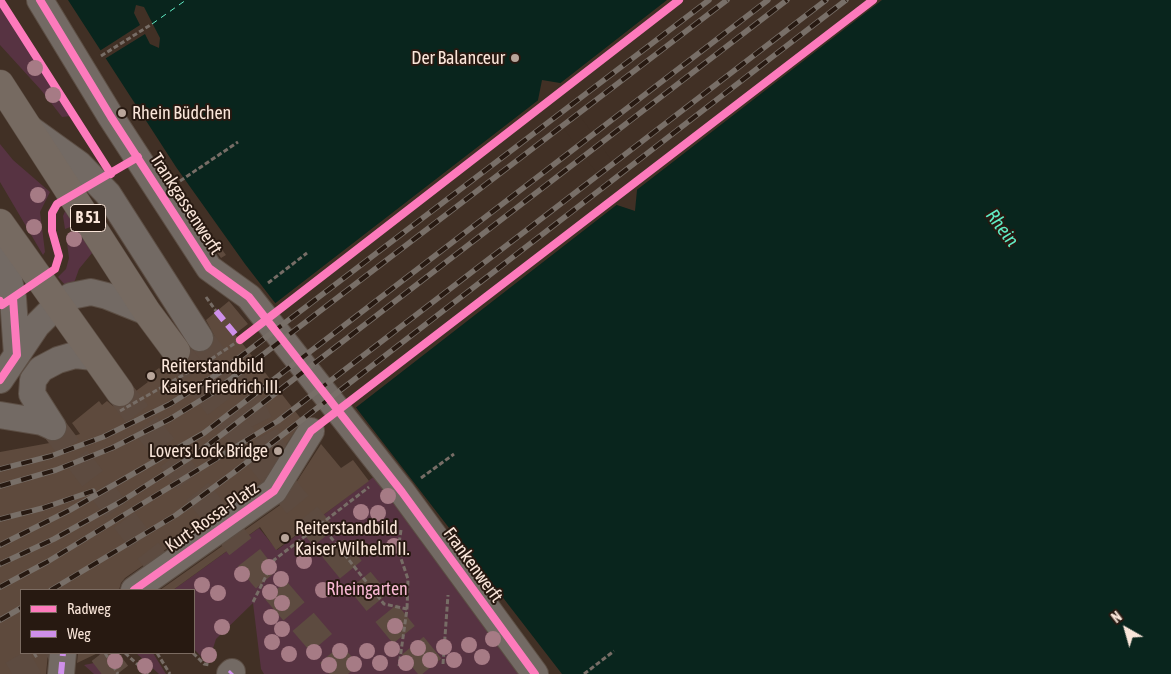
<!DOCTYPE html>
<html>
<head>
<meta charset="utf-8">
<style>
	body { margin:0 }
	#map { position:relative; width:1171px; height:674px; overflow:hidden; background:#413025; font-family:"Asap Condensed",sans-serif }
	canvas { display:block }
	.legend { position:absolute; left:20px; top:589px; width:175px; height:65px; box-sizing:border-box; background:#271911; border:1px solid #7b6b61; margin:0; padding:6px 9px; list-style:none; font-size:15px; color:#fae6da }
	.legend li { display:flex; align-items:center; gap:10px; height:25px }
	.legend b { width:25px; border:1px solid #7b6b61 }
	.north { position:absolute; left:1101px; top:604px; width:50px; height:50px; -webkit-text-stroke:4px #271911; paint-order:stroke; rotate:322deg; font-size:14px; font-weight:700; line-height:20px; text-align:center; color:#fae6da }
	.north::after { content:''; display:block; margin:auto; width:18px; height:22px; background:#fae6da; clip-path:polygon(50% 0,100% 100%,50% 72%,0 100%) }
</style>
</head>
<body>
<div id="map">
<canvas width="1171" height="674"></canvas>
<ul class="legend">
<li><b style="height:6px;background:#fd7abc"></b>Radweg</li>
<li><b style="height:6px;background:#ce8fe9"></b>Weg</li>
</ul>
<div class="north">N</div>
</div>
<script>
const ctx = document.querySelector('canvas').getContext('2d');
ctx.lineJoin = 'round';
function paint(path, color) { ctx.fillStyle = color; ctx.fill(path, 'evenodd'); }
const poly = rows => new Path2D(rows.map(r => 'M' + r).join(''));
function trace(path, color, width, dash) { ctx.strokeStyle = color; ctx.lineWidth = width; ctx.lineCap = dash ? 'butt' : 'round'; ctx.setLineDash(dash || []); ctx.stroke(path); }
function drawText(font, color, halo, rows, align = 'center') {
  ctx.font = font + ' "Asap Condensed",sans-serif'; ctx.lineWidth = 4; ctx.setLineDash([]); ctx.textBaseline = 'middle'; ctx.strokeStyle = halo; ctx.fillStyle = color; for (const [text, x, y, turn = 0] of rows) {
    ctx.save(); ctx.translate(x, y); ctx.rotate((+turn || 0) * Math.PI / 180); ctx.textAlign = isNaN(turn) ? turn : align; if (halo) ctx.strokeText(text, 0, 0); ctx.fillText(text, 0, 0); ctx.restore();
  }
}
paint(poly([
	[0,5,71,116,62,117,41,90,0,45],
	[0,144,13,160,50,192,40,212,45,252,43,255,0,182],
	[66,209,97,247,79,269,74,283,65,285,58,277,66,269,69,258,66,236,75,233,73,226,65,229,63,216],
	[384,469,534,674,264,674,261,669,253,603,216,639,208,664,194,649,194,590,173,590,259,528,277,550],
	[100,653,113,674,94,674,84,665,94,663,98,659],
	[136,653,153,653,166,674,159,674]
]), '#573342');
paint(poly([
	[68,0,1171,0,1171,674,562,674,245,264,176,167],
	[542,80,560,83,637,190,635,211,617,205,538,100]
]), '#09251d');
paint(poly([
	[667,0,882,0,634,192,558,85],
	[136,5,144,7,160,38,159,48,150,44,145,34,103,60,98,52,140,25,134,13],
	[541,98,619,203,354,409,273,305]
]), '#413025');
trace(poly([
	[152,24,186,0]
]), '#60ebc4', 1, [6, 5]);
paint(poly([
	[210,233,226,255,221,258,206,236],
	[229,301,248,324,235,334,302,420,263,481,125,578,121,583,119,590,21,590,21,653,48,653,46,674,0,674,0,452,55,442,80,434,72,423,99,401,102,405,107,401,113,406,121,408,129,405,134,399,136,391,148,382,145,378,159,368,161,370,169,364,177,367,185,364,190,358,191,350,200,353,208,350,213,344,215,337,206,320],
	[321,444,341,468,353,460,369,481,276,550,260,527,173,590,160,590,283,503],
	[78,653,98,653,77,663]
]), '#5e4a3d');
trace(poly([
	[200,338,250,403,275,452,276,470,273,488,265,496],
	[53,427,165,573],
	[102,653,118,674],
	[12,674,49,653]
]), '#5d4b40', 26, [26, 13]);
trace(poly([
	[176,351,236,429,436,674],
	[120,392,261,573,348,674]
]), '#5d4b40', 28, [28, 14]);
const minor = poly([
	[40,0,111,117,209,268,249,297,402,492,535,674],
	[29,128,79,164,108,194,200,338],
	[0,239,13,298,17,355],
	[0,380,37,325,57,305,71,296,91,292,107,296,147,312],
	[0,415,42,422,53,427],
	[53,427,32,394,33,380,41,369,58,360,75,355,93,357],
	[134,590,274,491,311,431],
	[61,674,63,653],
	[230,674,232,672]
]);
const major = poly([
	[0,84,147,312,176,351],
	[0,223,120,392]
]);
trace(minor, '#5c4e44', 28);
trace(major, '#5c4e44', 29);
trace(poly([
	[101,56,152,24],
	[180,181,238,142],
	[268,283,307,253],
	[206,297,216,311],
	[421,478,454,454],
	[321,525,384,604,407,609,399,666],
	[401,530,398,550,408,579,407,609],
	[253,602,274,560,369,487],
	[34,653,37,658],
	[105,653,118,674],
	[125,653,148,674],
	[157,653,170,674],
	[193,653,204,664,210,665],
	[443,664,448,595],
	[584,674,614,651]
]), '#776d66', 3, [5, 2.5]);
trace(minor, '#736a64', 26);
trace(major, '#766a61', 28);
const rail = poly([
	[0,469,51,456,103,437,170,404,219,373,709,0],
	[0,486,56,470,112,448,170,419,214,392,727,0],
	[0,519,43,508,93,491],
	[0,545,70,510,204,433,768,0],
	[0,564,54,539,122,501,199,452,787,0],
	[0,587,47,562,278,421,826,0],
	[51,590,176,515,233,473,846,0],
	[0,620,21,608]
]);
trace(rail, '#786f68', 5.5);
trace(rail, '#271911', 4, [11]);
trace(poly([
	[120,411,208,361,240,340]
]), '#776d66', 3, [5, 2.5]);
trace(poly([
	[216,311,240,340,242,338],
	[61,674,63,653],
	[230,674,232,672]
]), '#ce8fe9', 6, [12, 6]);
trace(poly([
	[0,0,111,174],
	[40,0,111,117,209,268,249,297,402,492,535,674],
	[0,301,2,305,55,269,59,256,52,231,52,213,57,204,138,157],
	[240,340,679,0],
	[0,380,17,355,13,298],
	[134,590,274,491,311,431,873,0]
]), '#fd7abc', 8);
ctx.fillStyle = '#a67b85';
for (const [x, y] of [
	[35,68],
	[53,95],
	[38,195],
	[34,227],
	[74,239],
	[388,496],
	[361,512],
	[378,513],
	[394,546],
	[304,561],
	[269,567],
	[242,574],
	[281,579],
	[202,585],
	[323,590],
	[270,592],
	[218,593],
	[282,603],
	[271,617],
	[395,626],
	[222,627],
	[282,629],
	[493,639],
	[272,642],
	[469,645],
	[444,647],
	[418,648],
	[392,649],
	[340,651],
	[367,651],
	[314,652],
	[289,654],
	[209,655],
	[482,657],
	[430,660],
	[454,660],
	[115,661],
	[380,663],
	[406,663],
	[354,664],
	[329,665],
	[145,666]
]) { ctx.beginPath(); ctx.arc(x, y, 8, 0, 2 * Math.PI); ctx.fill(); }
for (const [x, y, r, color] of [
	[515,58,5,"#b9a69b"],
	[122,113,5,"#b9a69b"],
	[151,376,5,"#b9a69b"],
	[278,451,5,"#b9a69b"],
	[285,538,5,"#b9a69b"]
]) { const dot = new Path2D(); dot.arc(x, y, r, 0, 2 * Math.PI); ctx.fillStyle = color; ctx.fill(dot); trace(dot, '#271911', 2); }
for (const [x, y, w] of [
	[88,218,35]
]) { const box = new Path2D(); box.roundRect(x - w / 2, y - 13.5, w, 27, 4); ctx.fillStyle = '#271911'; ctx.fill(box); trace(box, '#fae6da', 1); }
drawText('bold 16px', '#fae6da', null, [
	["B 51",88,218]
]);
drawText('18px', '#fae6da', '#271911', [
	["Der Balanceur",505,58,"right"],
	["Rhein Büdchen",132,113],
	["Reiterstandbild",161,366],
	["Kaiser Friedrich III.",161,387],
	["Lovers Lock Bridge",268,451,"right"],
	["Reiterstandbild",295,528],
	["Kaiser Wilhelm II.",295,549]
], 'left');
drawText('18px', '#fae6da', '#271911', [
	["Trankgassenwerft",186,204,57],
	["Kurt-Rossa-Platz",212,517,-35],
	["Frankenwerft",473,565,54]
]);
drawText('18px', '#f9b9d4', '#271911', [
	["Rheingarten",367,589]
]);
drawText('italic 19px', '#60ebc4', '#271911', [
	["Rhein",1002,228,53]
]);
</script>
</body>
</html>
